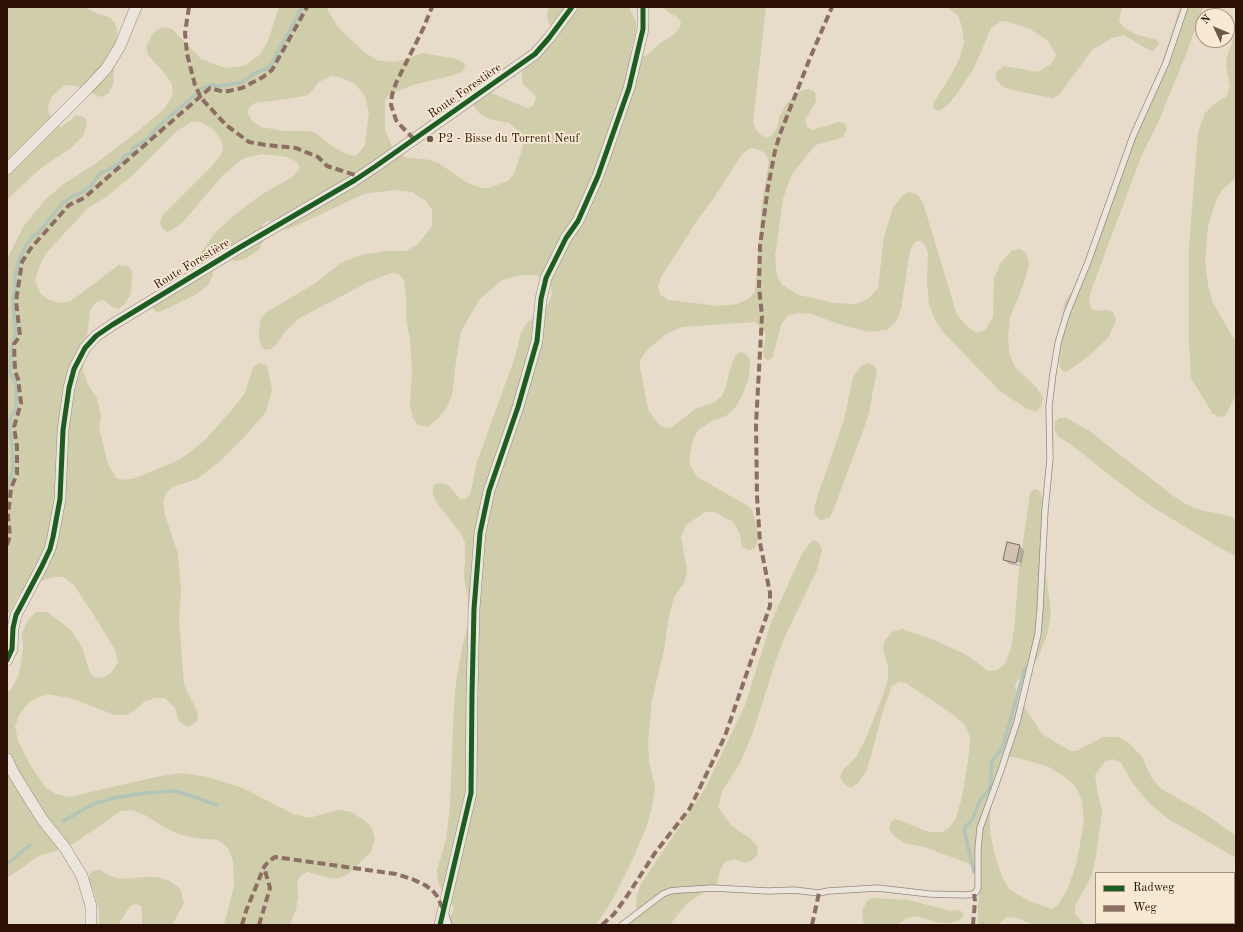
<!DOCTYPE html>
<html>
<head>
<meta charset="utf-8">
<style>
	body { margin:0 }
	#map { position:relative; width:1243px; height:932px; overflow:hidden; background:#e7dbc9; font-family:"Old Standard TT",serif }
	canvas { display:block }
	.frame { position:absolute; inset:0; border:8px solid #2c1004; pointer-events:none }
	.legend { position:absolute; left:1095px; top:872px; width:140px; height:52px; box-sizing:border-box; background:#f8e9d3; border:1px solid #a69280; margin:0; padding:5px 7px; list-style:none; font-size:12px; color:#2c1004 }
	.legend li { display:flex; align-items:center; gap:8px; height:20px }
	.legend b { width:20px; border:1px solid #a69280 }
	.north { position:absolute; left:1195px; top:8px; width:40px; height:40px; box-sizing:border-box; background:#f8e9d3; border:1px solid #a69280; border-radius:50%; rotate:314deg; font-size:11px; font-weight:700; line-height:16px; text-align:center; color:#2c1004 }
	.north::after { content:''; display:block; margin:auto; width:14px; height:18px; background:#6d5749; clip-path:polygon(50% 0,100% 100%,50% 72%,0 100%) }
</style>
</head>
<body>
<div id="map">
<canvas width="1243" height="932"></canvas>
<div class="frame"></div>
<ul class="legend">
<li><b style="height:5px;background:#1b5e20"></b>Radweg</li>
<li><b style="height:5px;background:#8d6e63"></b>Weg</li>
</ul>
<div class="north">N</div>
</div>
<script>
const ctx = document.querySelector('canvas').getContext('2d');
ctx.lineJoin = 'round';
function paint(path, color) { ctx.fillStyle = color; ctx.fill(path, 'evenodd'); }
const poly = rows => new Path2D(rows.map(r => 'M' + r).join(''));
function trace(path, color, width, dash) { ctx.strokeStyle = color; ctx.lineWidth = width; ctx.lineCap = dash ? 'butt' : 'round'; ctx.setLineDash(dash || []); ctx.stroke(path); }
function drawText(font, color, halo, rows, align = 'center') {
  ctx.font = font + ' "Old Standard TT",serif'; ctx.lineWidth = 3.5; ctx.setLineDash([]); ctx.textBaseline = 'middle'; ctx.strokeStyle = halo; ctx.fillStyle = color; for (const [text, x, y, turn = 0] of rows) {
    ctx.save(); ctx.translate(x, y); ctx.rotate((+turn || 0) * Math.PI / 180); ctx.textAlign = isNaN(turn) ? turn : align; if (halo) ctx.strokeText(text, 0, 0); ctx.fillText(text, 0, 0); ctx.restore();
  }
}
paint(poly([
	[7,7,85,7,91,11,110,18,115,23,117,31,113,85,108,94,101,97,76,86,65,85,52,96,48,105,49,114,56,126,61,127,77,115,84,117,87,122,84,135,70,149,48,163,33,175,7,200],
	[279,7,327,7,328,11,338,27,364,52,378,61,396,62,423,53,456,59,463,62,465,66,462,72,450,76,416,84,390,94,385,100,385,130,392,146,405,157,430,160,440,164,466,182,481,188,489,188,508,181,514,174,522,150,524,139,521,133,509,123,489,119,480,114,472,104,489,92,527,108,533,106,536,99,535,95,523,84,522,80,522,69,553,44,554,40,553,28,548,22,547,15,549,7,629,7,636,22,636,30,631,50,634,53,641,57,647,55,660,43,674,35,680,27,681,22,677,17,668,12,663,7,766,7,753,122,756,130,761,135,767,138,772,135,777,128,780,115,786,104,800,91,809,89,815,92,816,101,805,120,807,127,812,130,839,122,845,124,847,129,843,137,816,145,806,156,791,176,783,199,775,256,777,277,782,285,799,295,835,303,856,304,868,299,878,288,884,237,893,208,902,196,909,192,918,195,923,203,957,315,968,327,977,333,986,329,993,317,994,279,1000,264,1011,251,1020,249,1026,253,1029,264,1024,283,1010,318,1008,335,1009,353,1015,367,1037,388,1043,398,1041,407,1037,412,1027,409,1000,391,943,332,935,320,929,304,927,280,928,253,926,246,921,241,916,241,910,250,901,309,896,321,887,330,868,332,836,323,812,314,798,313,789,315,781,324,773,357,768,361,764,357,763,351,766,336,765,332,755,322,682,327,666,334,648,349,640,360,640,367,648,409,657,423,662,427,671,428,695,409,715,402,721,397,725,390,731,366,736,355,741,352,747,355,750,360,749,377,742,396,735,408,726,416,712,421,699,429,693,439,690,455,690,465,697,477,748,506,752,510,757,528,757,543,754,549,749,550,742,547,740,534,733,522,715,512,705,512,686,525,681,537,687,571,684,583,674,597,669,616,664,650,652,700,648,742,649,762,655,787,652,807,647,826,631,863,614,897,596,925,448,925,454,907,442,892,438,882,437,870,446,840,450,806,454,703,457,676,463,643,469,623,469,606,464,577,465,559,465,543,461,534,437,503,433,495,433,486,438,483,447,484,460,499,465,499,470,495,477,462,515,357,521,333,527,323,548,304,552,295,551,286,537,275,522,275,502,280,480,299,461,331,456,361,452,395,447,407,437,420,427,427,418,425,412,416,410,404,412,371,410,340,406,318,406,297,404,280,399,274,391,273,370,281,298,319,283,334,277,344,271,349,265,350,261,346,259,336,260,321,265,313,314,284,341,263,361,255,386,251,406,251,418,244,432,226,432,210,425,200,412,192,393,190,364,194,289,229,283,229,271,222,267,221,262,225,264,239,259,250,245,259,235,261,220,253,213,255,210,260,213,275,208,285,197,294,170,307,159,312,155,311,153,307,155,303,186,284,199,256,214,234,231,218,259,196,294,176,300,168,297,162,287,157,263,154,244,158,223,175,182,223,172,230,167,232,162,228,160,222,162,216,213,165,221,154,223,147,221,140,214,130,201,122,191,122,177,131,132,176,106,197,88,208,46,253,39,267,35,281,41,294,49,300,59,303,71,301,119,265,128,266,132,272,131,293,126,303,119,309,114,308,103,300,96,302,90,310,83,371,88,385,97,398,101,416,99,428,108,464,116,478,124,480,136,478,181,459,204,441,231,411,245,393,253,367,259,363,267,365,272,390,266,412,244,437,220,461,197,479,173,487,167,492,163,501,165,515,178,554,181,591,179,619,184,685,198,713,197,721,189,727,184,725,179,721,175,708,165,698,155,698,144,702,135,710,126,715,115,715,70,698,47,694,29,702,19,715,15,727,18,741,31,766,45,787,56,794,69,797,161,776,183,773,207,777,243,788,293,814,309,818,338,810,352,812,370,825,375,837,371,852,349,873,342,877,333,879,308,872,301,875,297,882,298,897,296,909,290,925,224,925,234,886,233,861,228,848,218,840,196,838,181,835,162,826,145,815,132,810,121,811,73,844,53,852,40,855,7,878,7,693,12,688,19,674,23,649,22,633,28,620,36,612,47,612,71,630,82,647,89,670,93,677,101,678,110,674,118,663,115,650,99,623,74,585,63,577,54,577,43,580,23,590,18,596,11,610,7,615,7,259,23,227,46,199,65,183,95,164,137,132,165,108,173,94,172,84,162,70,148,55,146,47,153,33,162,27,172,29,201,59,225,68,244,66,261,54,269,38],
	[331,76,340,77,355,84,365,96,369,113,365,145,357,155,353,156,347,154,335,148,317,134,310,131,285,131,261,127,252,121,248,114,249,107,255,103,294,98,308,95,319,82],
	[750,148,757,149,765,153,769,162,762,202,755,292,748,299,737,304,719,306,668,300,660,294,658,286,661,277,700,216,712,201,742,154],
	[947,7,1122,7,1119,21,1124,28,1135,34,1157,40,1159,44,1153,51,1149,50,1124,35,1112,38,1092,50,1059,95,1052,98,1012,90,1002,86,996,79,996,72,1004,66,1038,72,1051,64,1056,55,1048,41,1030,29,1007,21,1000,22,991,28,974,68,960,89,949,104,942,109,938,111,933,108,933,104,951,75,960,57,964,43,962,26,958,16],
	[1180,7,1203,7,1187,52,1158,123,1141,157,1092,288,1089,300,1091,308,1097,311,1108,310,1113,312,1116,320,1108,338,1090,355,1068,371,1064,372,1060,368,1059,362,1064,305,1067,298,1088,270,1092,263,1110,199,1155,85],
	[1236,30,1236,178,1222,190,1215,203,1208,226,1205,263,1208,285,1213,303,1232,336,1236,340,1236,395,1225,416,1220,417,1213,414,1191,378,1189,343,1189,247,1198,133,1201,123,1205,113,1214,104,1226,97,1230,88,1226,65,1227,57],
	[868,363,873,365,877,370,868,417,836,503,830,517,821,520,816,516,814,509,818,495,844,420,853,377,861,366],
	[1059,418,1066,418,1088,430,1172,495,1187,505,1200,510,1229,516,1236,520,1236,556,1215,545,1148,504,1112,477,1073,446,1058,436,1054,429,1055,422],
	[1035,489,1038,490,1042,496,1045,567,1051,611,1048,632,1038,658,1017,681,1015,687,1020,700,1042,734,1070,751,1077,751,1103,737,1118,737,1129,743,1142,757,1151,777,1161,789,1204,813,1236,836,1236,858,1167,818,1149,803,1132,782,1121,763,1113,759,1105,761,1095,775,1097,790,1102,811,1096,856,1092,875,1075,906,1075,914,1085,925,1034,925,1017,918,1007,917,999,923,998,925,978,925,978,907,981,876,979,871,967,863,925,847,904,843,893,835,889,829,891,822,896,819,929,832,943,832,949,828,956,818,962,797,969,754,970,737,965,725,951,713,906,683,899,682,892,686,883,711,867,770,858,783,851,788,844,784,840,777,843,770,856,757,866,738,881,701,888,679,888,666,883,649,884,642,892,632,902,629,934,640,965,654,988,671,997,670,1004,665,1011,649,1015,621,1018,578,1030,493],
	[1004,757,1014,757,1047,766,1064,776,1076,787,1082,800,1084,822,1076,866,1067,890,1058,905,1052,909,1029,901,1010,890,1003,879,994,852,990,833,990,812,999,764],
	[814,540,818,542,822,549,817,570,786,634,777,657,753,732,739,765,722,791,718,807,729,823,740,832,750,838,757,846,758,853,754,859,746,863,734,859,725,862,720,870,717,884,689,902,678,914,670,925,628,925,636,919,637,916,636,904,637,895,641,884,705,789,745,705,772,620,801,556,809,544],
	[96,870,100,870,110,876,123,879,145,877,157,877,170,881,180,889,184,903,172,925,142,925,142,915,141,906,136,904,130,906,118,925,99,925,99,911,95,895,89,881,90,873],
	[872,898,908,900,951,911,958,910,961,911,963,914,963,917,960,920,950,923,940,923,915,916,907,918,897,925,867,925,863,922,862,911,867,901],
	[1236,921,1236,925,1193,925,1211,923,1234,923,1234,922]
]), '#cfcdaa');
paint(poly([
	[1020,546,1024,551,1021,566,1009,564,1004,559],
	[1008,560,1021,563,1021,565,1008,562]
]), '#0003');
trace(poly([
	[201,89,210,85,218,86,241,83,255,73,266,69,272,63,302,7],
	[7,498,8,484,13,470,13,451,9,426,11,416,16,409,16,384,10,373,11,351,16,331,14,317,13,297,15,292,15,277,19,261,25,247,32,237,37,234,63,203,73,196,79,194,91,186,100,173,110,169,121,162,124,156,132,153,133,148,145,141,161,124,195,95],
	[63,821,96,803,114,798,144,793,176,791,217,805],
	[7,864,30,845],
	[974,872,964,829,973,818,979,802,990,788,992,761,1002,749,1025,668],
	[983,923,983,925]
]), '#b2c5b8', 3.5);
const building = poly([
	[1007,542,1020,545,1016,563,1003,560,1007,542]
]);
paint(building, '#d3c1b1');
trace(building, '#796e64', 1);
const lane = poly([
	[445,912,449,925],
	[622,925,663,894,670,891,680,890,713,888,768,891,794,890,819,893,828,891,877,888,930,894,966,895,973,894,976,892,978,888,978,849,980,828,1001,770,1017,722,1038,634,1040,609,1045,510,1050,459,1049,406,1053,374,1058,343,1067,313,1088,262,1133,136,1166,63,1185,7]
]);
const street = poly([
	[7,169,88,88,106,69,120,46,136,7],
	[7,660,12,649,13,628,16,615,42,566,50,549,53,537,60,499,63,430,69,388,74,369,85,348,96,336,112,325,237,249,355,180,376,166,535,54,549,38,572,7],
	[7,759,14,774,42,819,65,848,82,876,91,906,91,925],
	[440,925,471,793,472,694,474,609,480,533,489,491,518,407,537,341,541,299,546,278,566,238,578,221,598,176,629,88,643,29,643,7]
]);
trace(lane, '#94897e', 7);
trace(street, '#94897e', 12);
trace(lane, '#ebe5dc', 5.5);
trace(street, '#ebe5dc', 11);
trace(poly([
	[189,7,185,33,187,54,195,85,201,98,226,125,249,142,266,145,296,148,318,157,327,166,361,177],
	[414,139,402,127,396,120,391,105,392,95,396,83,423,29,432,7],
	[7,545,10,536,8,516,11,488,17,474,17,447,14,427,21,403,18,379,15,371,14,344,20,336,16,301,22,262,31,248,69,205,84,198,210,88,224,92,242,88,263,77,272,70,307,7],
	[242,925,246,911,264,867,268,862,275,857,396,874,412,879,425,885,432,890,437,896,443,909],
	[259,925,270,888,264,867],
	[602,925,614,914,627,896,655,853,690,808,725,736,770,606,770,593,760,543,757,496,756,424,762,316,759,287,760,246,768,187,775,151,780,134,810,58,832,7],
	[812,925,819,893],
	[973,925,975,901,974,894]
]), '#8d6e63', 4, [8, 4]);
trace(poly([
	[7,660,12,649,13,628,16,615,42,566,50,549,53,537,60,499,63,430,69,388,74,369,85,348,96,336,112,325,237,249,355,180,376,166,535,54,549,38,572,7],
	[440,925,471,793,472,694,474,609,480,533,489,491,518,407,537,341,541,299,546,278,566,238,578,221,598,176,629,88,643,29,643,7]
]), '#1b5e20', 5);
for (const [x, y, r, color] of [
	[430,139,4,"#6d5749"]
]) { const dot = new Path2D(); dot.arc(x, y, r, 0, 2 * Math.PI); ctx.fillStyle = color; ctx.fill(dot); trace(dot, '#f8e9d3', 1.5); }
drawText('12px', '#2c1004', '#f8e9d3', [
	["Route Forestière",465,91,-35],
	["Route Forestière",192,264,-31]
]);
drawText('12px', '#2c1004', '#f8e9d3', [
	["P2 - Bisse du Torrent Neuf",438,139]
], 'left');
</script>
</body>
</html>
